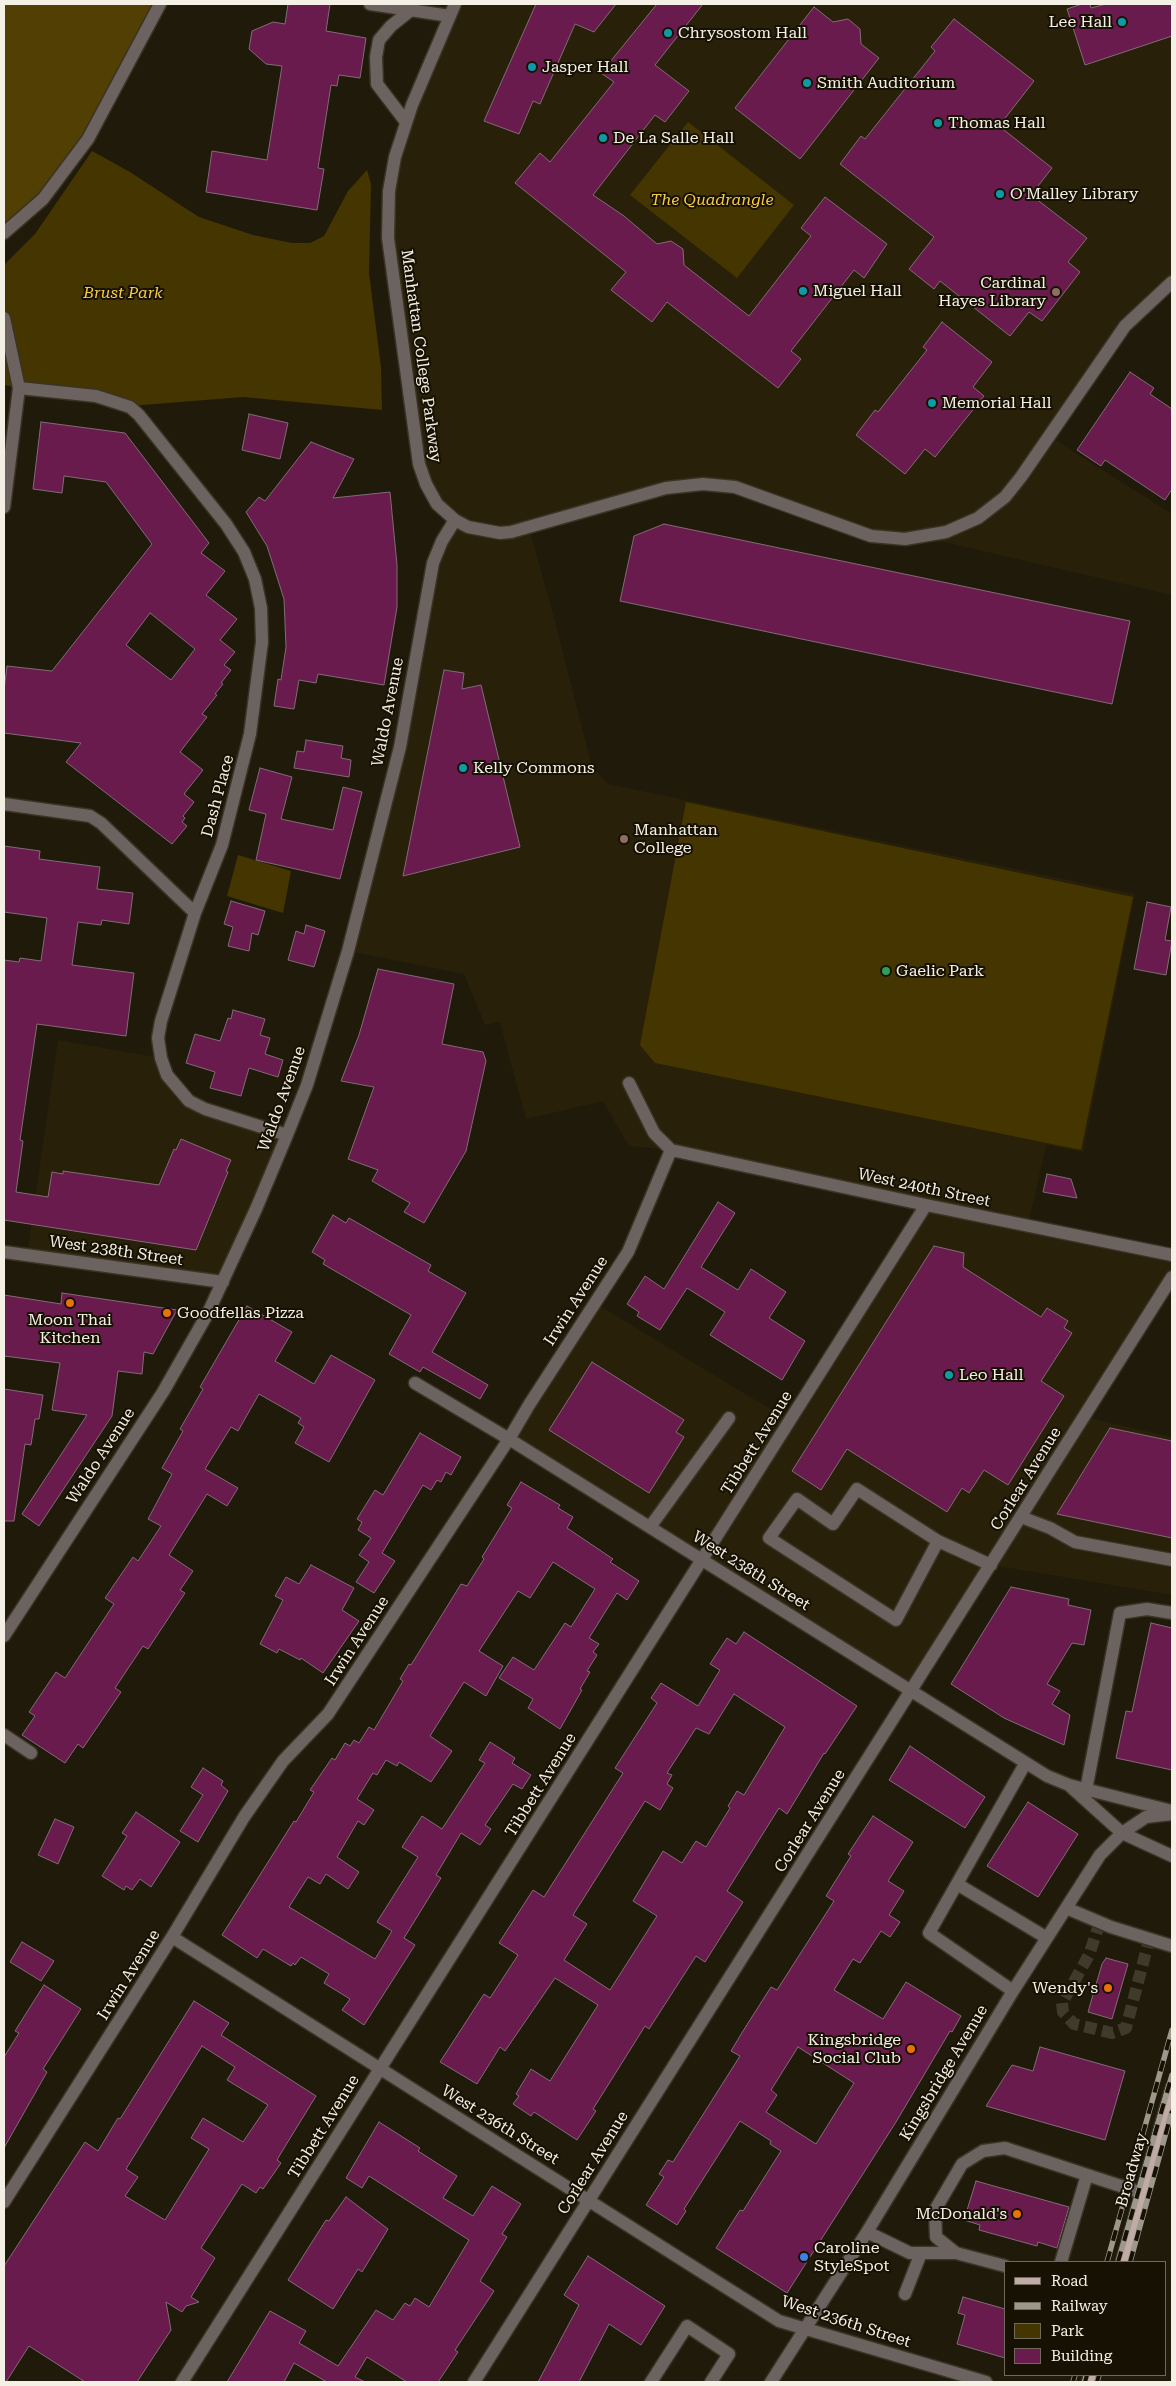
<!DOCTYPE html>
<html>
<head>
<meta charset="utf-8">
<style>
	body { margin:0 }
	#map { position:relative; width:1176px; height:2386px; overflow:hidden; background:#201a0a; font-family:"Roboto Serif",serif }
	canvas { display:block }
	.frame { position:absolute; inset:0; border:5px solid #f4f0e5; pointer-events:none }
	.legend { position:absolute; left:1004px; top:2261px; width:162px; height:115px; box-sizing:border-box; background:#171103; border:1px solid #6f6a5d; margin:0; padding:6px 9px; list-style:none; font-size:15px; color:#f4f0e5 }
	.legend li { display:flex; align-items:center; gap:10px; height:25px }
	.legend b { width:25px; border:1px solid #6f6a5d }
</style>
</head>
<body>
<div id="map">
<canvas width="1176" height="2386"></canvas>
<div class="frame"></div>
<ul class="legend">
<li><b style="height:6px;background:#c0aba7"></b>Road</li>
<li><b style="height:6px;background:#9d988b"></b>Railway</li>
<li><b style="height:14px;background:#443501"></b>Park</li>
<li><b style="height:14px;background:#6a1b4e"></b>Building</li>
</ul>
</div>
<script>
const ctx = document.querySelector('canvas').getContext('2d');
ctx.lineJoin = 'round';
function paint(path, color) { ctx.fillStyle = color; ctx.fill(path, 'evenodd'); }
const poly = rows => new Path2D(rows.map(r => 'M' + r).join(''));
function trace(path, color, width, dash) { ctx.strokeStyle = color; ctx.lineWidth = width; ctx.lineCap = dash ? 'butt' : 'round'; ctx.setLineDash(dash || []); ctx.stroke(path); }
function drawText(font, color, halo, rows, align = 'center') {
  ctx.font = font + ' "Roboto Serif",serif'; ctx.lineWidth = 4; ctx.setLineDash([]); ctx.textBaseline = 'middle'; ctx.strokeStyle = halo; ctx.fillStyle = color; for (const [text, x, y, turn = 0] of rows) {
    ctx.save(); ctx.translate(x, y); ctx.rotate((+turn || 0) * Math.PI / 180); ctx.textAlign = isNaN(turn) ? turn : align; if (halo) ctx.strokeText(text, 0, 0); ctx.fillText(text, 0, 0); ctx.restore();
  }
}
paint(poly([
	[455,4,1172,4,1172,282,1151,300,1049,436,1172,514,1172,595,944,542,883,538,745,491,703,484,529,528,555,621,592,767,608,784,1135,894,1083,1152,1046,1145,1028,1226,1172,1255,1172,1277,1084,1417,1172,1437,1172,1595,991,1565,911,1691,509,1439,595,1303,790,1421,926,1205,671,1150,629,1146,603,1101,526,1119,500,1022,485,1025,464,974,348,951,400,747,433,563,455,520,426,484,389,253,392,174],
	[58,1040,161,1058,189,1101,287,1135,223,1282,27,1255]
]), '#282008');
paint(poly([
	[688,122,794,205,737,278,630,195],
	[92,151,130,172,199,217,253,235,292,243,310,243,324,236,348,191,367,170,371,184,369,273,381,367,382,410,243,397,130,406,4,385,4,265,35,234],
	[686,802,1133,897,1081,1150,655,1063,640,1045],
	[238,855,291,871,283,913,227,896]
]), '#443501');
paint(poly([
	[4,4,160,4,62,175,4,233]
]), '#513f03');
const building = poly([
	[288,4,330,4,326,31,366,38,360,78,339,75,337,86,331,85,318,168,324,169,317,210,206,192,212,151,267,160,282,66,266,64,249,49,252,31,273,22,285,24,288,4],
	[536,4,616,4,594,32,575,24,540,104,533,101,519,134,484,121,536,4],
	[657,4,703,4,655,65,689,91,665,122,655,115,593,195,624,216,657,244,671,241,683,249,684,265,749,316,811,236,801,228,825,197,887,244,864,278,854,270,791,351,801,359,778,388,667,302,652,322,611,290,626,272,515,183,540,153,550,162,614,82,601,73,657,4],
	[1082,4,1090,4,1091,8,1106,4,1172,4,1172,36,1085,65,1067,9,1082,4],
	[814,7,833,22,848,19,860,29,861,44,879,58,800,159,735,108,814,7],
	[954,19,1034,81,999,126,1052,168,1031,195,1087,238,1068,262,1080,272,1042,321,1029,312,1010,336,940,281,934,289,909,269,934,237,840,164,861,136,865,139,935,51,931,47,954,19],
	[942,322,992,362,973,387,984,396,935,457,925,449,905,474,856,435,875,410,878,412,927,350,923,347,942,322],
	[1130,372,1154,388,1150,394,1172,409,1172,489,1165,500,1105,460,1101,466,1077,450,1130,372],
	[249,414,288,423,280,459,242,450,249,414],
	[41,422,125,433,209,543,201,553,225,571,206,595,237,619,220,640,235,652,224,665,231,670,221,683,223,684,215,694,217,695,202,714,207,717,180,752,203,770,184,794,194,802,183,816,185,818,182,822,187,826,172,844,66,762,81,743,4,733,4,690,7,666,52,671,152,544,106,482,64,476,62,493,33,489,41,422],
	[150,613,195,649,171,680,126,645,150,613],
	[311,442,354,459,333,498,390,492,397,565,397,607,384,685,318,674,316,683,299,680,294,709,274,706,278,679,281,680,286,647,284,599,267,546,246,512,259,497,265,501,311,442],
	[664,524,1130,621,1112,704,620,601,634,536,664,524],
	[444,670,464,673,462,689,481,685,520,847,403,876,444,670],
	[306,740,343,746,341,758,351,760,349,777,294,768,297,751,304,752,306,740],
	[260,768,292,777,281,819,333,830,343,787,362,792,340,879,256,860,266,814,249,810,260,768],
	[4,846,40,851,39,859,100,867,97,889,133,893,129,924,102,920,101,925,78,922,72,965,134,973,126,1036,37,1024,20,1140,23,1141,16,1192,48,1197,52,1172,63,1174,63,1171,159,1185,174,1149,176,1150,181,1139,231,1160,226,1171,228,1172,196,1250,4,1220,4,960,19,962,20,958,41,961,47,918,4,912,4,846],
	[231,901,265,911,258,935,252,933,249,951,228,946,233,927,224,924,231,901],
	[1147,902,1171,907,1165,940,1172,941,1166,975,1134,969,1147,902],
	[306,925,325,931,314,967,288,960,296,931,304,934,306,925],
	[378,969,454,984,442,1044,483,1052,486,1061,466,1151,424,1223,404,1212,410,1203,372,1181,378,1170,348,1159,374,1087,341,1081,359,1035,378,969],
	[233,1010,265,1019,260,1035,270,1038,265,1054,283,1060,278,1077,249,1068,241,1096,210,1088,215,1072,186,1063,195,1034,220,1041,228,1018,231,1019,233,1010],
	[1047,1174,1071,1179,1077,1198,1043,1192,1047,1174],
	[718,1202,735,1213,701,1267,738,1290,751,1269,786,1292,769,1318,805,1341,782,1380,710,1335,725,1312,687,1288,660,1330,637,1316,639,1312,627,1304,645,1276,664,1289,718,1202],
	[333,1215,346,1223,349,1218,431,1265,428,1271,466,1293,432,1352,488,1385,480,1399,423,1367,420,1372,389,1354,411,1315,323,1264,325,1260,312,1252,333,1215],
	[934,1246,964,1253,963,1267,1041,1317,1047,1308,1068,1321,1064,1328,1072,1333,1041,1381,1064,1396,1008,1485,984,1470,969,1493,962,1488,947,1512,847,1449,821,1490,792,1471,934,1246],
	[62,1293,177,1310,153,1354,144,1352,142,1374,118,1371,112,1416,39,1526,22,1514,87,1415,52,1410,60,1363,4,1356,4,1295,61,1304,62,1293],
	[247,1306,292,1332,275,1361,314,1384,331,1355,375,1380,329,1462,295,1443,304,1427,298,1423,301,1418,259,1394,238,1431,231,1427,205,1469,238,1488,227,1506,207,1494,169,1555,193,1571,180,1590,185,1593,148,1649,143,1646,115,1688,121,1692,83,1748,78,1744,65,1763,22,1735,35,1716,29,1712,56,1672,65,1678,114,1604,105,1598,133,1557,138,1561,161,1526,148,1519,172,1474,162,1468,183,1431,180,1429,203,1389,200,1387,247,1306],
	[592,1362,684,1420,676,1432,684,1437,649,1493,549,1430,592,1362],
	[4,1389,43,1395,39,1419,35,1419,31,1445,25,1444,14,1521,4,1521,4,1389],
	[1110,1428,1172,1441,1172,1538,1057,1514,1110,1428],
	[420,1433,461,1457,451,1475,446,1472,441,1482,437,1480,431,1490,423,1485,382,1553,395,1561,374,1593,356,1582,369,1562,359,1555,371,1538,358,1530,362,1522,357,1519,375,1490,383,1495,420,1433],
	[521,1482,560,1505,558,1508,573,1517,567,1528,613,1559,610,1562,639,1581,627,1600,617,1593,589,1638,599,1644,593,1652,597,1655,587,1671,590,1672,580,1689,582,1690,560,1729,528,1708,533,1699,499,1678,513,1657,534,1670,565,1623,571,1627,595,1589,553,1562,530,1598,518,1591,479,1651,503,1666,486,1696,464,1682,430,1736,452,1751,431,1782,399,1762,397,1766,386,1760,377,1775,373,1773,357,1799,374,1810,364,1825,358,1821,337,1857,359,1872,348,1889,326,1874,320,1884,308,1877,289,1907,375,1959,392,1931,377,1922,418,1857,402,1847,422,1816,442,1829,485,1763,479,1760,490,1742,515,1758,512,1763,531,1775,522,1789,513,1784,485,1825,491,1829,480,1845,461,1833,436,1875,441,1878,404,1938,415,1945,364,2025,342,2010,350,1999,324,1983,329,1974,301,1957,295,1965,293,1963,291,1966,263,1949,257,1958,222,1935,294,1821,296,1822,314,1792,310,1790,332,1758,335,1760,345,1743,350,1746,354,1740,359,1743,369,1727,374,1730,403,1681,400,1679,409,1664,411,1665,461,1584,467,1586,484,1559,482,1557,512,1508,507,1505,521,1482],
	[311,1565,354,1588,342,1610,359,1621,323,1673,301,1658,300,1660,279,1649,277,1653,260,1644,283,1600,275,1596,286,1577,299,1584,311,1565],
	[1011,1587,1069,1599,1068,1605,1091,1610,1084,1645,1072,1643,1047,1684,1060,1691,1052,1704,1070,1715,1064,1745,1004,1718,951,1684,1011,1587],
	[1151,1623,1172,1628,1172,1770,1116,1758,1126,1711,1132,1712,1151,1623],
	[744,1632,857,1706,825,1754,824,1753,787,1814,779,1808,727,1891,743,1902,729,1924,705,1962,696,1956,649,2029,645,2026,593,2109,596,2111,577,2140,534,2112,531,2116,513,2104,519,2096,516,2094,531,2069,550,2081,598,2005,555,1978,505,2051,500,2047,477,2084,440,2062,484,1994,490,1998,518,1955,499,1943,533,1890,544,1897,623,1773,615,1768,657,1703,651,1698,661,1683,698,1706,720,1670,710,1664,727,1638,736,1644,744,1632],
	[734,1694,785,1727,744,1795,737,1791,728,1806,730,1808,706,1847,696,1841,682,1863,663,1851,633,1901,657,1916,610,1990,564,1960,587,1924,573,1915,645,1801,660,1810,673,1788,667,1784,672,1775,667,1773,696,1728,709,1734,734,1694],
	[910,1746,985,1797,965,1828,889,1780,910,1746],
	[203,1768,223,1781,221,1785,228,1791,198,1842,180,1831,203,1795,191,1787,203,1768],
	[1028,1802,1078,1834,1038,1897,987,1866,1028,1802],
	[136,1812,180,1842,151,1887,140,1879,132,1890,126,1886,124,1890,102,1876,127,1836,122,1833,136,1812],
	[873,1816,913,1842,888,1881,904,1891,889,1915,900,1922,890,1937,881,1931,860,1963,853,1959,834,1990,883,2019,906,1982,961,2016,952,2032,950,2031,896,2122,787,2293,716,2248,740,2210,743,2211,781,2151,770,2144,771,2141,740,2121,684,2209,686,2211,677,2225,646,2205,664,2177,659,2174,668,2160,673,2162,740,2056,731,2051,743,2031,771,1987,777,1990,834,1901,826,1896,851,1856,848,1854,873,1816],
	[798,2047,854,2083,816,2144,766,2112,777,2095,771,2090,798,2047],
	[55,1819,74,1827,58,1864,38,1855,55,1819],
	[22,1942,54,1961,41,1981,10,1962,22,1942],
	[1106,1958,1128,1964,1112,2019,1088,2012,1102,1964,1106,1958],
	[44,1985,81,2009,43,2069,47,2072,4,2148,4,2057,19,2033,15,2031,44,1985],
	[194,2001,229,2023,221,2035,316,2096,281,2153,277,2160,281,2163,263,2189,260,2187,256,2193,242,2184,201,2248,215,2258,191,2297,199,2302,186,2306,182,2312,166,2302,171,2330,137,2382,85,2382,29,2346,6,2382,4,2382,4,2266,85,2142,98,2151,118,2118,120,2119,194,2001],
	[202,2046,235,2067,227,2080,268,2105,243,2142,203,2118,191,2138,209,2149,165,2220,125,2196,138,2177,126,2169,202,2046],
	[1040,2047,1125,2071,1105,2140,986,2106,1012,2065,1033,2071,1040,2047],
	[379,2122,420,2148,418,2151,457,2176,443,2198,473,2216,492,2186,521,2204,502,2234,507,2237,480,2281,494,2291,455,2350,458,2352,438,2382,407,2382,367,2357,355,2377,365,2382,327,2382,294,2363,284,2382,227,2382,270,2311,306,2331,299,2343,338,2366,376,2310,393,2320,405,2303,410,2306,415,2298,429,2307,469,2240,369,2176,362,2188,346,2178,379,2122],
	[976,2181,1069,2207,1057,2248,1038,2242,1037,2246,979,2230,980,2225,964,2220,976,2181],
	[346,2197,388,2229,362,2272,358,2269,333,2309,288,2280,326,2220,329,2221,346,2197],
	[588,2256,665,2306,641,2345,609,2324,579,2382,538,2382,579,2305,564,2295,588,2256],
	[963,2297,1005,2309,1005,2358,957,2344,965,2315,958,2313,963,2297]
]);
paint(building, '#6a1b4e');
trace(building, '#806c76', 1);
trace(poly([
	[1100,1922,1089,1955,1062,2003,1063,2012,1074,2024,1112,2033,1126,2028,1149,1940]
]), '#403a2b', 12, [12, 6]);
const minor = poly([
	[370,4,450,16],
	[455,4,412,105,395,157,389,191,388,238,419,464,426,484,437,504,455,520,468,527,500,533,511,532,666,488,703,484,735,487,871,536,905,539,946,532,978,518,1005,497,1021,477,1125,326,1172,282],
	[406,122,377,84,376,57,379,40,391,26,411,10,411,4],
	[4,233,43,199,88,139,160,4],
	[4,318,19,388,4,507],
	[19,388,96,396,130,407,139,415,226,524,244,552,255,579,261,608,262,642,250,734,222,845,195,913,161,1021,158,1038,161,1058,167,1075,189,1101,205,1109,287,1135],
	[4,804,90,816,101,823,195,913],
	[629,1083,654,1133,671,1150],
	[671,1150,926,1205,1172,1255],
	[4,1252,223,1282],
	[415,1383,509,1439,1047,1776,1069,1785,1172,1811],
	[1021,1517,1050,1528,1075,1542,1172,1560],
	[650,1527,729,1418],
	[938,1541,857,1489,833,1524,797,1499,769,1538,896,1620,938,1541,991,1565],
	[4,1636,163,1392,208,1313,256,1209,287,1135,307,1085,348,951,400,747,433,563,442,541,455,520],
	[4,1735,31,1753],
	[1071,1787,1122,1833,1172,1856],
	[1086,1790,1120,1613,1147,1609,1172,1613],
	[957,1884,1047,1938],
	[1066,1908,1111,1927,1172,1946],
	[172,1937,779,2321,986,2382],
	[1013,1991,929,1933,1025,1764],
	[4,2202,172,1937,244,1817,283,1761,328,1714,509,1439,529,1405,628,1252,671,1150],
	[867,2232,910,2253,956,2253],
	[1061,2262,1087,2175],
	[1005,2266,956,2253,936,2237,935,2210,962,2164,983,2151,1005,2148,1142,2193],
	[905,2294,921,2253],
	[182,2382,926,1205],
	[474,2382,1172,1277],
	[651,2382,687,2326,729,2354,711,2382],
	[771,2382,867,2232,1013,1991,1100,1855,1122,1833,1146,1817,1172,1814]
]);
const major = poly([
	[1122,2262,1172,2087],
	[1088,2382,1090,2375]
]);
trace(minor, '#393424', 15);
trace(major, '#393424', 15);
trace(minor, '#6c6260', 12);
trace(major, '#c0aba7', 12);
const rail = poly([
	[1107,2262,1172,2030],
	[1118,2262,1172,2075],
	[1130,2262,1172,2111],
	[1073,2382,1075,2375],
	[1085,2382,1087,2375],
	[1097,2382,1099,2375]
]);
trace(rail, '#9d988b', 5.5);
trace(rail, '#171103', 4, [11]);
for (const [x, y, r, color] of [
	[1122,22,5,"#0f9aa8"],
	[668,33,5,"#0f9aa8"],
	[532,67,5,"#0f9aa8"],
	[807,83,5,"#0f9aa8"],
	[938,123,5,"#0f9aa8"],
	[603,138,5,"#0f9aa8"],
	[1000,194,5,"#0f9aa8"],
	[803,291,5,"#0f9aa8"],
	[1056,292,5,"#8d6e63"],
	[932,403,5,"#0f9aa8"],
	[463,768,5,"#0f9aa8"],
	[624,839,5,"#8d6e63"],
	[886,971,5,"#2e9e5b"],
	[70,1303,5,"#e8710a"],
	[167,1313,5,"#e8710a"],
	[949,1375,5,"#0f9aa8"],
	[1108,1988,5,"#e8710a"],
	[911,2049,5,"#e8710a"],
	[1017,2214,5,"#e8710a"],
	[804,2257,5,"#3f7fe0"]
]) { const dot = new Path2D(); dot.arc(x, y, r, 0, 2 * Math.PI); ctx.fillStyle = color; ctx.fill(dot); trace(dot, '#171103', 2); }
drawText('16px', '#f4f0e5', '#171103', [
	["Lee Hall",1112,22,"right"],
	["Chrysostom Hall",678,33],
	["Jasper Hall",542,67],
	["Smith Auditorium",817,83],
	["Thomas Hall",948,123],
	["De La Salle Hall",613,138],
	["O'Malley Library",1010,194],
	["Cardinal",1046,283,"right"],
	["Hayes Library",1046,301,"right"],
	["Miguel Hall",813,291],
	["Memorial Hall",942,403],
	["Kelly Commons",473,768],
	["Manhattan",634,830],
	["College",634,848],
	["Gaelic Park",896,971],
	["Goodfellas Pizza",177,1313],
	["Moon Thai",70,1320,"center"],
	["Kitchen",70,1338,"center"],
	["Leo Hall",959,1375],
	["Wendy's",1098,1988,"right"],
	["Kingsbridge",901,2040,"right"],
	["Social Club",901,2058,"right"],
	["McDonald's",1007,2214,"right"],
	["Caroline",814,2248],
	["StyleSpot",814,2266]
], 'left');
drawText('italic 16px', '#f7cc42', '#171103', [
	["The Quadrangle",712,200],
	["Brust Park",123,293]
]);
drawText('16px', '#f4f0e5', '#171103', [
	["Manhattan College Parkway",421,356,82],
	["Waldo Avenue",388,712,-79],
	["Dash Place",218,796,-75],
	["Waldo Avenue",282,1099,-70],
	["West 240th Street",924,1188,12],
	["West 238th Street",116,1251,8],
	["Irwin Avenue",576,1301,-57],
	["Tibbett Avenue",757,1443,-58],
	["Waldo Avenue",101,1456,-57],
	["Corlear Avenue",1026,1479,-58],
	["West 238th Street",751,1571,32],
	["Irwin Avenue",357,1641,-57],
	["Tibbett Avenue",541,1785,-58],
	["Corlear Avenue",810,1821,-58],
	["Irwin Avenue",129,1975,-58],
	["Kingsbridge Avenue",944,2073,-59],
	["West 236th Street",500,2125,32],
	["Tibbett Avenue",324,2127,-58],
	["Corlear Avenue",593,2163,-58],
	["Broadway",1132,2170,-74],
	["West 236th Street",846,2322,18]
]);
</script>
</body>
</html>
